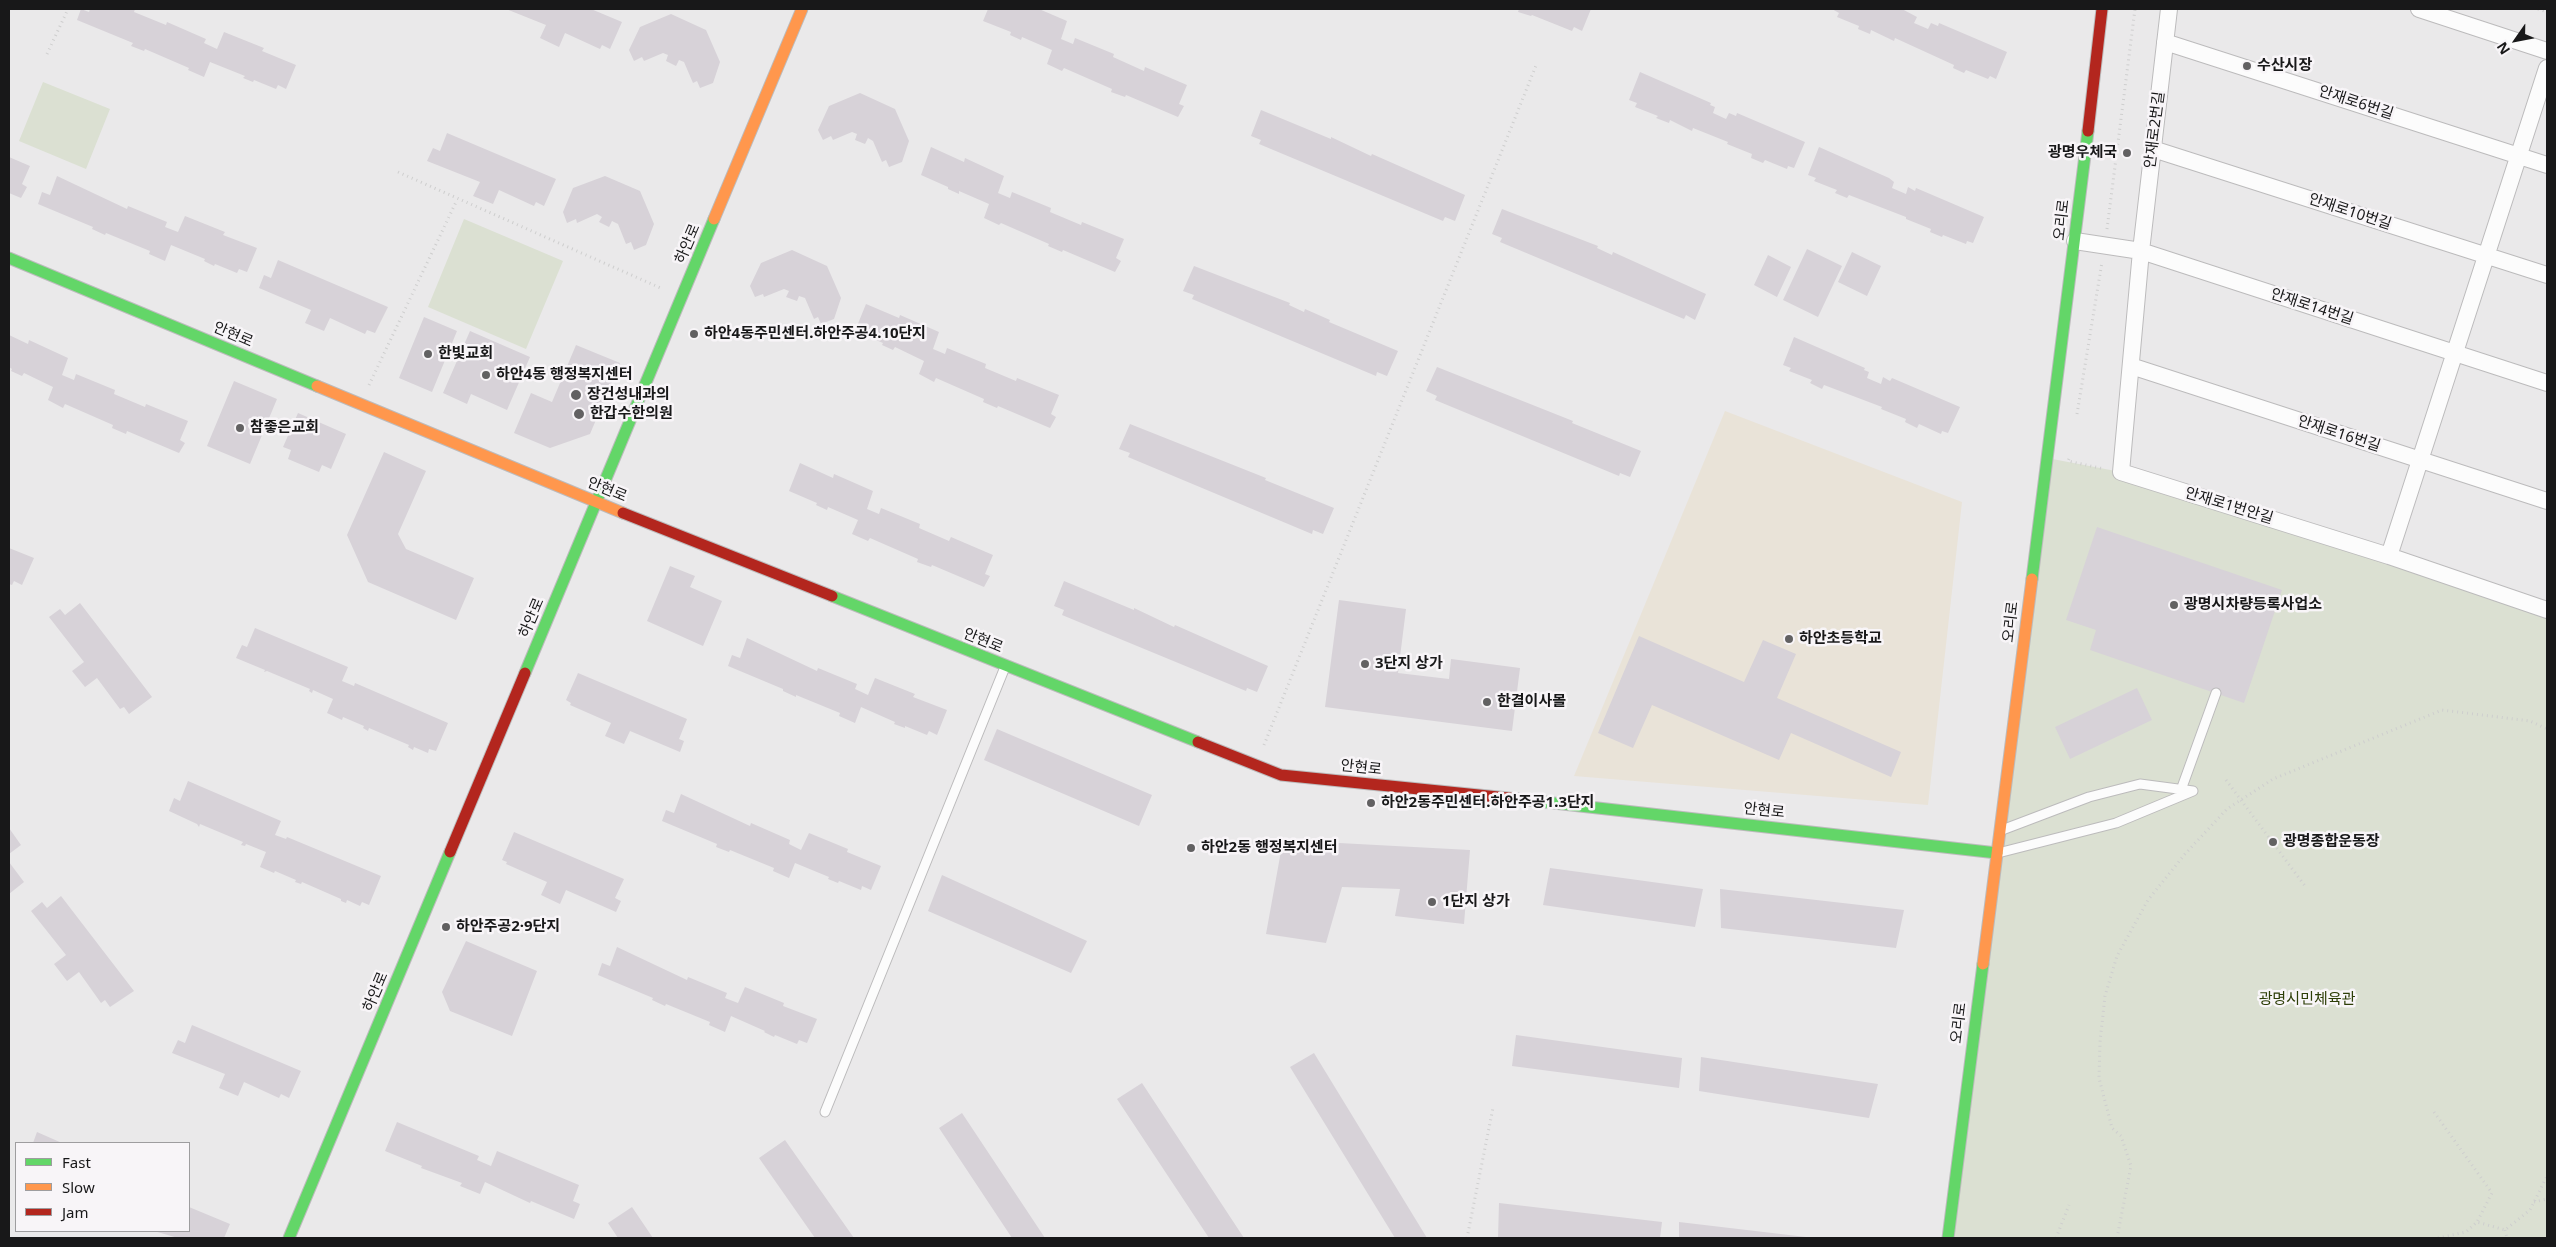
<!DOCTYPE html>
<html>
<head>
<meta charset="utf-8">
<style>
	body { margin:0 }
	#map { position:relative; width:2556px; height:1247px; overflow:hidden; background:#eae9ea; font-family:"Noto Sans",sans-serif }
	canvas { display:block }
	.frame { position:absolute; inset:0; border:10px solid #181819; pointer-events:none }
	.legend { position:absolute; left:15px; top:1142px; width:175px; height:90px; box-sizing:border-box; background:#f8f5f8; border:1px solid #9e9d9f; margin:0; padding:6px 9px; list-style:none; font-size:15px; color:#181819 }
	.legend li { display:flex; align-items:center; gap:10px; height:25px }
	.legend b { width:25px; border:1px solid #9e9d9f }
	.north { position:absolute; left:2491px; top:15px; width:50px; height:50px; -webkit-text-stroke:4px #f8f5f8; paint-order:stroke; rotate:237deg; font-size:14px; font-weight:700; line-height:20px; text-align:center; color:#181819 }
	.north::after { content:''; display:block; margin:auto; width:18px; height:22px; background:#181819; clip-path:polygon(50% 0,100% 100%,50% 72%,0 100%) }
</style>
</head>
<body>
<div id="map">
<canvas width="2556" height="1247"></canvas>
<div class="frame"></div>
<ul class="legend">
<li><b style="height:6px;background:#63d668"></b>Fast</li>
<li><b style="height:6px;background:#ff974d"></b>Slow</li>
<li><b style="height:6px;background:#b3261e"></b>Jam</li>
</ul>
<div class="north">N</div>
</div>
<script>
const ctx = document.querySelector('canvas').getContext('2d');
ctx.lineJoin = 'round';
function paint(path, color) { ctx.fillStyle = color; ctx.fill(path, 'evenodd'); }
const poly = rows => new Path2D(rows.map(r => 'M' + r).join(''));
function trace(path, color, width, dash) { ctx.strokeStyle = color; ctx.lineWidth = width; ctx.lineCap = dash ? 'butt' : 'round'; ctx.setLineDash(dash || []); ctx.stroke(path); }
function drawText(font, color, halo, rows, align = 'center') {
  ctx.font = font + ' "Noto Sans","Noto Sans KR",sans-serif'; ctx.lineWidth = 5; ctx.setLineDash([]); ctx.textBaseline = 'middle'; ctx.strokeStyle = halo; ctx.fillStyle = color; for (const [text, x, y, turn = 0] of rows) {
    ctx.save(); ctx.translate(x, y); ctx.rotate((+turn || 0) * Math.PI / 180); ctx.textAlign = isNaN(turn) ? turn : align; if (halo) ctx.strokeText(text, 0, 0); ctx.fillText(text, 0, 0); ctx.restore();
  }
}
paint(poly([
	[1725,411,1962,502,1928,805,1574,776]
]), '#e9e3d8');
paint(poly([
	[43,82,110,109,86,169,19,141],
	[464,219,563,261,526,349,428,307],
	[2047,458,2121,472,2547,610,2547,1238,1948,1238]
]), '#dbe0d2');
paint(poly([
	[81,9,89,12,90,9,135,9,134,12,166,25,167,22,206,39,204,43,217,49,224,32,264,48,262,51,296,65,286,89,278,85,276,89,254,80,253,82,243,78,245,76,210,62,204,77,188,70,189,68,145,49,144,51,131,46,133,43,77,20],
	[506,9,591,9,622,22,610,49,602,45,600,49,565,33,559,47,540,38,546,25],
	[988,9,1039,9,1067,21,1061,39,1073,44,1075,38,1114,54,1113,57,1144,71,1145,67,1187,85,1179,104,1184,106,1178,117,1126,95,1125,97,1111,92,1112,89,1064,68,1062,71,1047,64,1052,50,1022,37,1021,40,1010,35,1011,32,983,21],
	[1519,9,1591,9,1582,31,1574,27,1572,31,1532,15,1531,16,1518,12],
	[1832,9,1902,9,1917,17,1914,23,1928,29,1931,23,1938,26,1939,23,2007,52,1996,79,1990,76,1988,79,1966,70,1964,73,1953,68,1954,65,1895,38,1894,41,1871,30,1870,34,1858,29,1859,26,1837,17,1839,13],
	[671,14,706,30,720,62,713,83,700,88,697,81,693,83,684,62,679,60,676,66,666,61,668,55,663,53,644,61,642,57,634,61,629,50,640,27],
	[1640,72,1711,103,1710,105,1715,107,1713,113,1726,119,1729,113,1736,116,1737,113,1805,142,1794,168,1788,166,1787,169,1765,160,1763,163,1751,158,1752,154,1727,144,1728,142,1693,128,1692,131,1670,120,1669,123,1656,118,1658,116,1635,107,1637,103,1629,100],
	[860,93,895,109,909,141,902,162,889,167,886,160,882,162,873,141,868,138,865,144,855,140,857,134,852,132,833,140,831,136,823,140,818,130,829,106],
	[1261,110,1331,139,1331,137,1371,156,1372,154,1465,195,1455,221,1445,217,1443,221,1259,144,1261,140,1251,136],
	[447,133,556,179,544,206,536,202,534,206,499,190,493,204,473,196,480,182,427,161,433,148,440,151],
	[931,147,964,162,965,158,1004,176,998,193,1010,198,1012,192,1051,208,1050,212,1081,225,1082,222,1124,239,1116,258,1121,261,1115,272,1063,250,1062,252,1048,246,1049,244,1001,223,999,225,984,218,989,204,959,191,959,194,948,189,948,187,921,175],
	[1819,147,1889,178,1894,182,1892,188,1906,194,1908,187,1915,191,1916,188,1984,217,1973,243,1967,241,1966,244,1943,235,1942,237,1930,232,1931,229,1906,219,1906,217,1849,195,1847,198,1835,193,1837,190,1814,181,1816,178,1808,175],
	[9,157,30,166,22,184,27,187,21,198,9,193],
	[57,176,127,209,128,206,167,222,165,227,178,232,185,216,225,232,223,235,257,248,247,272,239,269,237,273,215,264,214,266,204,261,205,259,171,245,165,261,149,254,150,251,106,233,105,235,92,229,93,227,38,204,42,192,50,195],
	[605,176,640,191,654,224,646,245,634,250,631,242,626,244,618,224,612,221,609,227,599,222,602,217,597,214,577,223,576,219,567,223,563,212,573,188],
	[1502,209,1598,246,1597,248,1612,255,1613,252,1706,294,1695,320,1686,315,1684,319,1500,242,1502,238,1492,234],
	[1807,249,1842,266,1818,317,1783,300],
	[792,250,827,266,841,298,834,319,821,324,818,317,814,319,805,298,799,296,797,301,786,297,789,291,784,289,764,297,763,294,755,297,750,286,761,263],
	[1852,252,1881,266,1867,296,1838,282],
	[1768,255,1791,267,1777,297,1754,285],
	[278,260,388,307,375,333,367,330,365,334,330,318,324,331,305,323,311,310,259,288,264,275,271,278],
	[1194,266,1290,303,1289,305,1304,312,1305,309,1330,320,1329,322,1398,351,1387,376,1377,372,1376,376,1192,299,1194,295,1183,291],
	[866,304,899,318,900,315,939,332,933,349,945,354,947,348,986,364,985,368,1016,381,1017,378,1059,395,1051,414,1056,417,1050,428,998,406,997,408,983,402,984,399,936,378,934,382,919,374,924,361,895,347,893,350,882,345,883,343,855,331],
	[424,317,457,331,432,392,399,378],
	[470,331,530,357,507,410,471,394,467,404,443,393],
	[9,335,28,344,29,340,68,358,62,375,74,380,76,374,115,390,114,394,145,407,146,404,188,421,180,440,185,443,179,453,127,431,126,434,112,428,113,425,65,404,63,408,48,400,53,387,24,373,22,376,11,371,12,369,9,367],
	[1794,337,1865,368,1864,370,1869,372,1867,378,1881,384,1883,377,1890,381,1892,378,1960,407,1948,433,1942,431,1941,434,1919,424,1917,428,1905,422,1906,419,1881,409,1882,407,1824,385,1822,389,1810,383,1812,380,1789,371,1791,368,1783,365],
	[576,345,620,363,590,434,550,448,514,433,531,393,552,402],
	[1437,367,1573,421,1572,423,1641,451,1630,477,1620,473,1619,476,1435,400,1437,396,1426,391],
	[234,381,277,399,250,464,207,446],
	[298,413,346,434,331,469,322,465,319,472,288,459,291,450,283,447],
	[1130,424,1266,478,1265,480,1334,508,1323,534,1313,530,1312,534,1128,457,1130,453,1119,449],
	[384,452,426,471,398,534,406,549,474,578,456,620,368,582,347,535],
	[800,463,833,478,834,474,873,491,867,509,879,514,881,508,920,524,919,528,949,541,951,537,993,555,985,574,990,576,984,587,932,565,931,567,917,562,918,559,870,538,868,541,852,534,858,520,828,507,827,510,816,505,817,503,789,491],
	[2097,527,2282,590,2244,703,2090,650,2096,630,2066,620],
	[9,548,34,558,22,585,14,581,12,585,9,584],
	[670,566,695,576,690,587,722,601,703,646,647,621],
	[1064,581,1134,610,1134,608,1174,627,1175,625,1268,666,1257,692,1247,688,1246,691,1062,615,1064,610,1054,606],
	[1339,600,1406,609,1398,673,1449,679,1451,659,1520,668,1512,731,1325,707],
	[80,603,152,697,129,714,124,707,120,709,97,678,85,687,72,671,84,662,49,617,60,609,65,615],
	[255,628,348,667,342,681,354,686,355,683,448,723,436,751,429,749,428,753,414,747,413,750,408,747,409,745,369,728,368,731,363,728,364,726,343,717,342,720,327,713,333,699,313,690,312,693,309,691,310,689,267,671,264,672,265,670,236,658,242,645,247,647],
	[1639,636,1744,682,1763,640,1796,654,1777,698,1901,752,1891,777,1791,733,1779,760,1652,705,1633,748,1598,733],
	[747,638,817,671,818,668,857,684,855,689,868,695,875,678,915,694,913,697,947,710,937,735,929,731,927,735,905,726,905,728,894,724,895,722,861,707,855,723,839,716,840,713,796,695,796,697,783,691,783,689,728,666,732,655,740,658],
	[578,673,687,719,679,739,684,741,680,752,630,731,624,744,605,736,611,723,570,705,571,703,566,700],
	[2137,688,2152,720,2070,759,2055,727],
	[997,729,1152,795,1139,826,984,760],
	[188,781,281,821,275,835,286,839,287,837,381,876,369,905,362,902,360,906,347,900,346,903,341,901,341,899,302,882,301,884,295,882,296,880,275,871,274,873,260,867,266,852,246,844,245,846,241,845,243,842,200,824,199,827,197,824,169,811,174,798,180,801],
	[681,794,750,826,751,823,790,840,789,844,801,850,809,833,848,849,847,852,881,866,871,890,862,886,861,890,839,881,838,883,828,879,829,877,795,863,789,878,773,871,774,868,730,850,729,852,716,847,717,844,662,821,666,810,674,813],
	[9,828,21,845,9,854],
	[514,832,624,879,615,898,621,901,616,912,566,890,560,904,541,895,547,882,506,864,507,862,502,860],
	[1283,840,1470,850,1464,924,1395,916,1400,889,1342,887,1326,943,1266,934],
	[9,862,24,882,9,894],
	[1550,868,1703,889,1695,927,1543,905],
	[942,875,1087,941,1071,973,928,911],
	[1720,889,1904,910,1896,948,1721,928],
	[61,896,134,991,110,1007,105,1000,101,1003,79,972,67,981,54,964,66,955,31,911,42,902,47,908],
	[466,941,537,971,512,1036,450,1011,442,992],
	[617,947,687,980,688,977,727,993,725,998,738,1003,745,987,784,1003,783,1006,817,1019,807,1043,799,1040,797,1044,775,1035,774,1037,764,1032,765,1031,731,1016,725,1032,709,1025,710,1022,666,1004,665,1006,652,1000,653,998,598,975,602,963,610,966],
	[192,1025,301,1071,289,1098,281,1094,279,1098,244,1082,238,1096,219,1088,225,1074,172,1053,178,1040,185,1043],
	[1516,1035,1682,1058,1679,1088,1512,1066],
	[1314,1053,1427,1238,1395,1238,1290,1067],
	[1701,1057,1878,1084,1869,1118,1699,1091],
	[1142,1083,1244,1238,1209,1238,1117,1099],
	[962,1113,1045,1238,1012,1238,939,1128],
	[397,1122,479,1156,477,1160,491,1166,497,1151,579,1185,573,1201,580,1204,574,1219,531,1201,530,1203,485,1182,480,1194,460,1186,462,1183,421,1168,422,1166,385,1151],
	[37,1132,62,1143,33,1143],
	[785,1140,854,1238,815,1238,759,1158],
	[1499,1203,1662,1222,1660,1238,1498,1238],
	[189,1207,230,1224,224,1238,178,1238,154,1231,189,1231],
	[632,1207,653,1238,618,1238,608,1223],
	[1679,1222,1806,1237,1806,1238,1679,1238]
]), '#d7d2d8');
const lane = poly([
	[2181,790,2216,693],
	[2002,830,2089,797,2140,784,2193,791],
	[1998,853,2116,823,2193,791],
	[825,1112,1005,667]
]);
const street = poly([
	[2169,9,2141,251,2121,472,2389,556,2547,610],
	[2419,9,2547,51],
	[2165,42,2547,165],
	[2153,149,2547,275],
	[2075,241,2141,251,2547,383],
	[2131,366,2547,501],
	[2389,556,2547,68]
]);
const fast = poly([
	[9,258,317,386],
	[2032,579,2088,131],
	[832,596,1198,742],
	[525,673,714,219],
	[1518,799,1997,853],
	[289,1238,450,852],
	[1948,1238,1983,964]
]);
const slow = poly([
	[714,219,802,9],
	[317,386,623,513],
	[1983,964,2032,579]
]);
const jam = poly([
	[2088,131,2102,9],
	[623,513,832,596],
	[1198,742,1281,775,1518,799],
	[450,852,525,673]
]);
trace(lane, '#bcbbbc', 11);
trace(street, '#bcbbbc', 18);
trace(fast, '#bcbbbc', 13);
trace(slow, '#bcbbbc', 13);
trace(jam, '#bcbbbc', 13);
trace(poly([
	[2538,9,2547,12],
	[47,54,68,9],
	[398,172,663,289],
	[2107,229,2135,9],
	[369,385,457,200],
	[2077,414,2102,262],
	[2069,459,2068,461,2104,469],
	[1264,745,1537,63],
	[2226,780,2305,886],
	[2434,1112,2492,1193,2477,1222],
	[2534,1202,2547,1199],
	[2505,1230,2507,1238],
	[1467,1238,1493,1108],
	[2056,1238,2069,1205],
	[2117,1238,2131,1166,2121,1136,2112,1128,2099,1078,2100,1042,2105,996,2117,956,2148,900,2185,854,2227,809,2273,779,2442,710,2530,721,2547,729],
	[2438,1238,2466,1232,2477,1222,2505,1230,2530,1210,2547,1176]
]), '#cecece', 3, [1, 4]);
trace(lane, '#fcfcfc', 9);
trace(street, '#fcfcfc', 16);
trace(fast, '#63d668', 11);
trace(slow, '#ff974d', 11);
trace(jam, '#b3261e', 11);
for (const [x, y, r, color] of [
	[2247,66,5,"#626162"],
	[2127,153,5,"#626162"],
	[694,334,5,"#626162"],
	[428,354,5,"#626162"],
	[486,375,5,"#626162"],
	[576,395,6,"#626162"],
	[579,414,6,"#626162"],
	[240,428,5,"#626162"],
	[2174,605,5,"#626162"],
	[1789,639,5,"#626162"],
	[1365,664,5,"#626162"],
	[1487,702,5,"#626162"],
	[1371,803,5,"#626162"],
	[2273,842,5,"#626162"],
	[1191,848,5,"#626162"],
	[1432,902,5,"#626162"],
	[446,927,5,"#626162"]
]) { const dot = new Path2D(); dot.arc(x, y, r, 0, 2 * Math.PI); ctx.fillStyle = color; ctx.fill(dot); trace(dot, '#f8f5f8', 2); }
drawText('bold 15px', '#181819', '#f8f5f8', [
	["수산시장",2257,66],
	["광명우체국",2117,153,"right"],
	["하안4동주민센터.하안주공4.10단지",704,334],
	["한빛교회",438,354],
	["하안4동 행정복지센터",496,375],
	["장건성내과의",587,395],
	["한갑수한의원",590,414],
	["참좋은교회",250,428],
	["광명시차량등록사업소",2184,605],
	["하안초등학교",1799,639],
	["3단지 상가",1375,664],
	["한결이사몰",1497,702],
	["하안2동주민센터.하안주공1.3단지",1381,803],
	["광명종합운동장",2283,842],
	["하안2동 행정복지센터",1201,848],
	["1단지 상가",1442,902],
	["하안주공2·9단지",456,927]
], 'left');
drawText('15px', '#181819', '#f8f5f8', [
	["안재로6번길",2356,103,18],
	["안재로2번길",2155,130,-83],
	["안재로10번길",2350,212,18],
	["오리로",2062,220,-83],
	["하안로",688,244,-67],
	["안재로14번길",2312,307,18],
	["안현로",233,335,23],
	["안재로16번길",2339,434,18],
	["안현로",607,490,22],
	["안재로1번안길",2229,506,17],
	["하안로",532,618,-67],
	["오리로",2011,622,-83],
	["안현로",983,641,22],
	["안현로",1361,768,6],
	["안현로",1764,811,6],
	["하안로",376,992,-67],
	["오리로",1959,1023,-83]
]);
drawText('15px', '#2d3e07', '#f8f5f8', [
	["광명시민체육관",2307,1000]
]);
</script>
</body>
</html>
